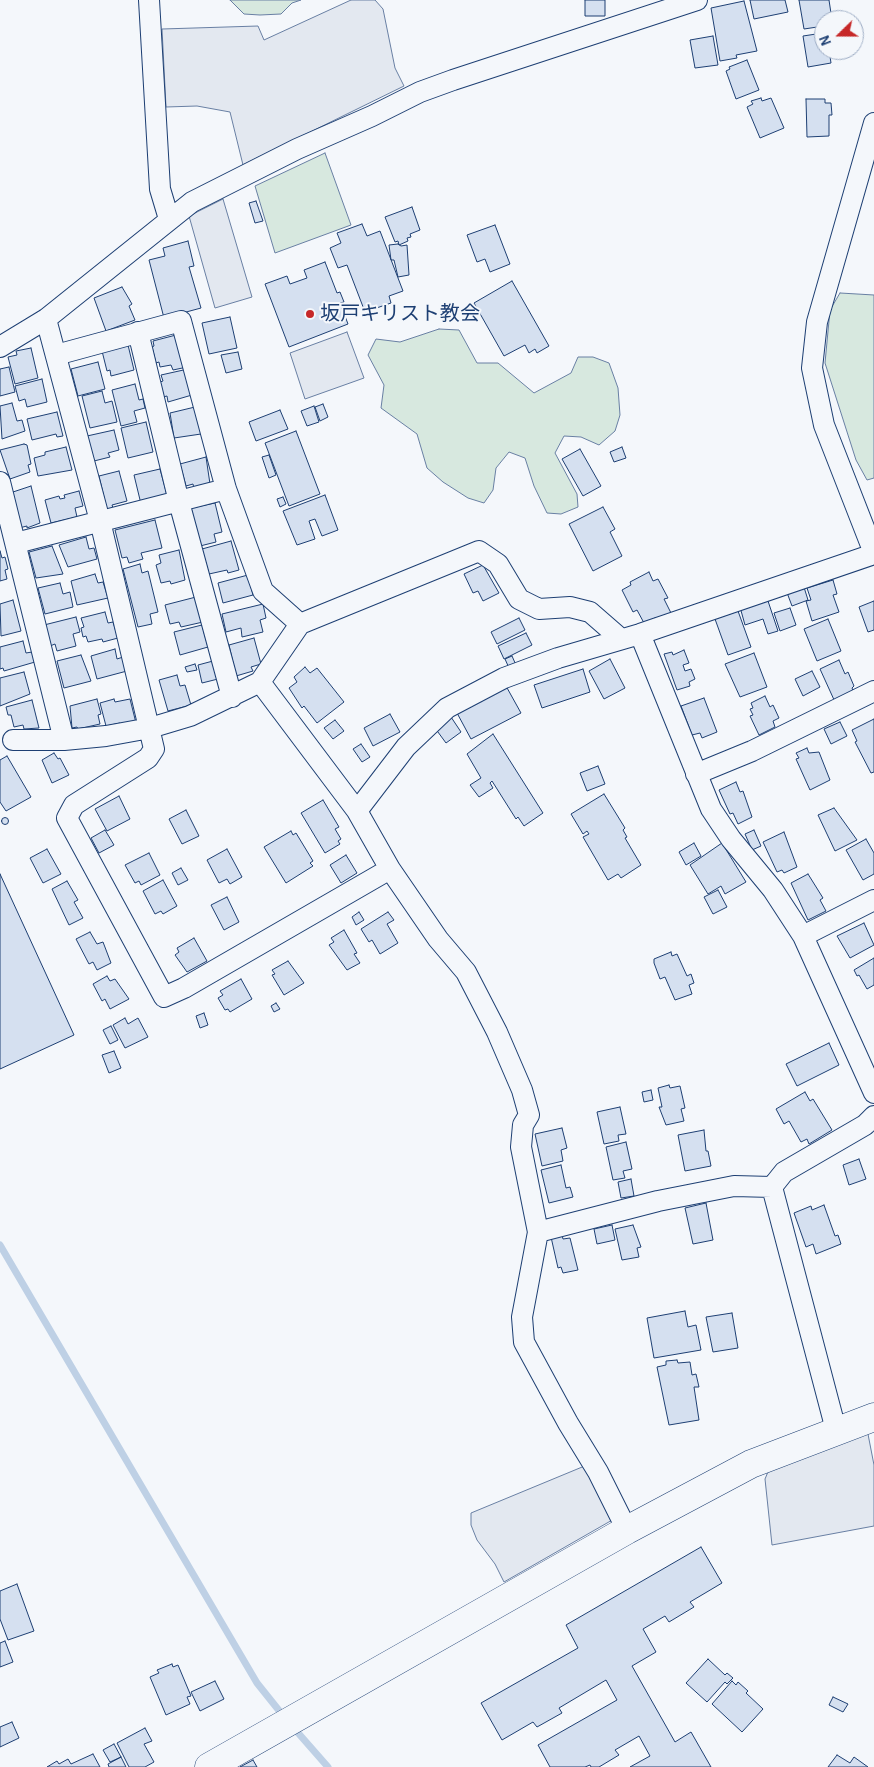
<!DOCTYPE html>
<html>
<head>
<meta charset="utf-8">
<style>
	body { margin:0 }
	#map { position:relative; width:874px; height:1767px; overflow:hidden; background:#f4f7fb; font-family:"Alegreya Sans",sans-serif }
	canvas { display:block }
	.north { position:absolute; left:814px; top:10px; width:50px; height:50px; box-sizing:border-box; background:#f4f7fb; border:1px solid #9eadc5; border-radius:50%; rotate:248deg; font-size:14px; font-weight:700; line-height:20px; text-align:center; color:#1d3f73 }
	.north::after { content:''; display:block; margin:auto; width:18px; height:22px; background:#c62828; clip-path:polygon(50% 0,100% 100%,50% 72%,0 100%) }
</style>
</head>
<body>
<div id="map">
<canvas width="874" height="1767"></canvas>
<div class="north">N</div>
</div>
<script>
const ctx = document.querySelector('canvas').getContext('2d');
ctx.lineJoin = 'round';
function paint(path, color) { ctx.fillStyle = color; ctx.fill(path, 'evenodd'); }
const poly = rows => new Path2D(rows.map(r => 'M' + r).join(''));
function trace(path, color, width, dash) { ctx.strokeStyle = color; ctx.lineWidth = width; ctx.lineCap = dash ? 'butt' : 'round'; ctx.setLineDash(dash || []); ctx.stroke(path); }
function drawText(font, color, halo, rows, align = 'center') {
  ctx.font = font + ' "Alegreya Sans","Noto Sans JP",sans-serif'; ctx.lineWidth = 4; ctx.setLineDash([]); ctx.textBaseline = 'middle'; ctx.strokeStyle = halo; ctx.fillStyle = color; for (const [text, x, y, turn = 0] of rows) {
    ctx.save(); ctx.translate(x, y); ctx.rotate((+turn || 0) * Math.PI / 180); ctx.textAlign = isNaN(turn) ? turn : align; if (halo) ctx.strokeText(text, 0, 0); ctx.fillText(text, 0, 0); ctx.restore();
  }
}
const green = poly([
	[230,0,301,0,292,3,281,14,260,15,244,14,230,0],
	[325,153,351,225,275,253,255,186,325,153],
	[840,293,874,295,874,478,867,480,856,460,825,363,830,310,840,293],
	[439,329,459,330,477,363,498,363,534,393,571,373,578,357,593,357,609,363,618,388,620,415,615,431,599,445,581,437,564,436,555,453,577,494,578,507,561,514,547,513,534,486,525,458,509,452,496,468,493,490,484,503,468,498,443,482,427,468,417,434,381,408,384,385,368,355,376,339,400,342,439,329]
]);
paint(green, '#d7e8df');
trace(green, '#687fa3', 1);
const parking = poly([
	[351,0,375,0,383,9,395,68,404,86,243,165,230,112,197,106,166,107,162,29,258,26,264,40,351,0],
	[223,199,252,297,215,308,189,216,223,199],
	[347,332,364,378,305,399,290,353,347,332],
	[867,1429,874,1465,874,1526,772,1545,765,1479,770,1467,867,1429],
	[587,1465,614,1519,504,1582,495,1564,477,1540,471,1525,471,1513,587,1465]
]);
paint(parking, '#e3e8f0');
trace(parking, '#687fa3', 1);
trace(poly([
	[0,1245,257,1683,285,1718],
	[292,1726,328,1767]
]), '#bed0e5', 7);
const building = poly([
	[585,0,605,0,605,16,585,16,585,0],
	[750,0,785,0,788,12,754,19,750,0],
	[799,0,829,0,832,20,824,20,824,26,804,29,799,0],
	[744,1,757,51,736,55,737,58,720,61,711,8,744,1],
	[823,33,824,50,829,50,831,63,808,67,803,36,823,33],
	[713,36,718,65,695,68,690,40,713,36],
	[747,60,759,90,736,99,726,71,730,69,729,67,747,60],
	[761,98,762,101,771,98,784,128,760,138,747,107,753,104,751,101,761,98],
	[806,99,825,99,825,103,831,103,832,115,829,115,829,136,807,137,806,99],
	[256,201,263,221,255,223,249,203,256,201],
	[412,207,420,230,410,234,411,237,407,238,408,241,399,245,398,241,395,242,385,217,412,207],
	[362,224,367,236,380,231,403,291,389,296,391,303,365,312,347,265,338,268,330,248,341,243,337,233,362,224],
	[495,225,510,264,490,272,485,259,477,262,467,235,495,225],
	[188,241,194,266,189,267,201,308,164,318,149,260,165,256,163,248,188,241],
	[398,244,401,246,407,245,409,275,398,277,394,260,391,260,389,245,398,244],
	[325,262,337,293,340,292,344,302,340,303,348,324,289,347,265,284,287,276,290,284,307,278,304,270,325,262],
	[512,281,549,346,537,353,535,349,529,353,525,345,504,356,474,303,512,281],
	[122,287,132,304,129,306,135,320,106,331,94,298,122,287],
	[230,317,237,348,209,354,202,323,230,317],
	[176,335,187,367,173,370,171,365,160,367,159,362,156,363,152,347,154,346,153,341,176,335],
	[128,345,134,370,111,376,110,370,107,371,102,351,128,345],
	[31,348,38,378,15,384,8,357,17,355,16,351,31,348],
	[238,352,242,369,226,373,221,355,238,352],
	[98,362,105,389,78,396,71,369,98,362],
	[9,367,15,392,0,396,0,369,9,367],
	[188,369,192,395,168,402,167,396,163,397,160,382,163,381,161,375,188,369],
	[42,379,47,402,27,407,25,399,19,401,15,386,42,379],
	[135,384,139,400,143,399,145,408,134,411,137,422,121,426,112,390,135,384],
	[102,391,105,403,112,401,117,422,90,428,82,396,102,391],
	[12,403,17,421,22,420,25,431,2,439,0,406,12,403],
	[323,404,328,417,320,421,315,407,323,404],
	[314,406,319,422,307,426,301,411,314,406],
	[195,407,201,434,174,438,170,413,195,407],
	[280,410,288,429,256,441,249,422,280,410],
	[57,412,63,436,57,437,56,434,32,440,27,419,57,412],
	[146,422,153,452,128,458,121,428,146,422],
	[114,430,119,450,108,453,110,457,94,461,87,436,114,430],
	[296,431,320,494,289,506,265,443,296,431],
	[24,444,27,445,31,464,28,465,30,472,10,479,0,450,24,444],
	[66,447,72,470,38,476,34,458,45,455,45,452,66,447],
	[622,447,626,458,614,462,610,452,622,447],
	[580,449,601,486,583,496,562,459,580,449],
	[269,455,276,475,269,478,262,457,269,455],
	[206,457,210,484,194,489,193,484,186,486,180,464,206,457],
	[160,469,167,495,141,504,134,475,160,469],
	[119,471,127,501,112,505,113,508,107,510,99,476,119,471],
	[31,486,40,523,27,528,27,526,19,528,10,493,31,486],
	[79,491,83,506,75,508,77,517,51,523,45,500,59,496,60,499,65,498,64,495,79,491],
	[325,495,338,530,322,536,315,519,309,521,315,539,297,545,283,511,325,495],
	[283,497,286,504,280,507,277,499,283,497],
	[215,503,222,532,214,534,216,542,200,546,191,508,215,503],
	[603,507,615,529,610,532,622,556,593,571,569,524,603,507],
	[155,520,162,548,141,553,143,559,129,563,127,557,122,558,115,530,155,520],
	[86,537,89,549,94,548,97,559,68,567,59,545,86,537],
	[231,541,239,570,228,573,227,570,209,574,202,549,231,541],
	[52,546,63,574,36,578,29,552,52,546],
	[179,550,185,580,171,584,170,581,161,583,156,565,161,563,159,555,179,550],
	[0,551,2,558,5,557,8,569,5,570,7,579,0,581,0,551],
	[140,564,142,573,148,571,158,612,150,614,152,624,138,627,123,569,140,564],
	[483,565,499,593,483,601,478,591,473,593,464,574,483,565],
	[649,572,653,581,658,579,668,598,664,599,671,613,656,621,655,618,644,623,637,610,633,612,622,590,631,585,630,582,649,572],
	[95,574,98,583,103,582,108,598,77,605,71,581,95,574],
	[248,575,253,595,223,603,218,583,248,575],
	[833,580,837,594,833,595,839,612,812,621,806,601,811,600,807,588,833,580],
	[60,583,63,594,70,592,73,607,45,614,38,588,60,583],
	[803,584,808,600,792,606,786,590,803,584],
	[196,597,203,622,181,627,179,622,170,624,165,605,196,597],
	[767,598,778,631,768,634,763,619,745,625,740,607,767,598],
	[13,600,21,631,1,636,0,604,13,600],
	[874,601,874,630,868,632,859,607,874,601],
	[263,604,266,618,260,620,263,632,242,637,241,628,226,632,222,614,263,604],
	[790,608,796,625,780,631,774,613,790,608],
	[738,611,751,647,728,655,715,619,738,611],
	[105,612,108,623,113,622,118,638,103,642,102,639,88,642,86,636,83,637,81,628,84,627,81,618,105,612],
	[76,617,80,632,73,634,76,646,57,651,55,644,50,646,44,625,76,617],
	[519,618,525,630,497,644,491,632,519,618],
	[828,619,841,651,817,661,804,629,828,619],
	[202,625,208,647,180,655,174,632,202,625],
	[526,633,532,645,504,659,498,646,526,633],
	[254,638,261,664,251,667,253,671,236,676,229,645,254,638],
	[23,641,26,653,32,652,35,662,4,671,3,668,0,669,0,647,23,641],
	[115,649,117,659,123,657,127,671,97,679,91,656,115,649],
	[684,650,689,663,683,665,685,671,691,669,695,679,689,682,690,686,677,690,664,654,672,652,673,655,684,650],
	[754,653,767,687,740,697,725,664,754,653],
	[81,655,91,681,64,688,57,661,81,655],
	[512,656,516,665,509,668,505,659,512,656],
	[610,659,625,688,604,699,589,671,610,659],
	[839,660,845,674,848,672,854,686,852,688,854,693,835,702,820,669,839,660],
	[213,661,218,679,202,683,198,665,213,661],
	[195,664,197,670,187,672,185,667,195,664],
	[305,667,310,673,317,668,344,702,317,723,304,706,302,708,289,688,297,682,294,677,305,667],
	[583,669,590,692,542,708,534,685,583,669],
	[812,671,820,687,803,696,795,679,812,671],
	[24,672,30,694,0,706,0,678,24,672],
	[177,675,180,686,185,685,191,705,168,711,159,680,177,675],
	[506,686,521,713,471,739,457,713,506,686],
	[765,696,770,707,773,705,779,718,773,721,775,727,759,735,750,716,753,715,750,709,753,708,751,703,765,696],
	[704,698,717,732,702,738,700,733,692,735,681,706,704,698],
	[97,699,101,714,98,715,100,724,78,729,77,727,72,728,70,706,97,699],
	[114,699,115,702,130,699,136,723,121,727,120,723,106,726,100,703,114,699],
	[32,700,39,728,24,729,23,725,14,727,11,715,8,715,6,707,32,700],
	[390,714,400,732,373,746,364,728,390,714],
	[451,717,461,732,446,743,435,728,451,717],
	[874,719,874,772,871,773,855,742,857,741,852,730,874,719],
	[335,720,344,731,333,739,324,728,335,720],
	[840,722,847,736,831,744,824,729,840,722],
	[493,734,543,813,524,826,518,817,516,819,492,781,490,783,493,788,479,797,470,785,481,778,467,754,493,734],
	[361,744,370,757,362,762,353,749,361,744],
	[807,748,809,753,819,752,830,780,810,790,796,759,799,758,796,753,807,748],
	[54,753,58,759,60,758,69,775,52,783,42,760,54,753],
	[7,756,31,797,6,811,0,802,0,760,7,756],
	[598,766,605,784,587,791,580,773,598,766],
	[736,782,740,792,743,791,752,817,738,824,733,813,730,814,719,790,736,782],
	[604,794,625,828,623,830,627,837,625,838,641,865,621,878,618,874,608,880,583,837,589,834,587,831,583,834,571,814,604,794],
	[119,796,130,819,107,831,95,809,119,796],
	[323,800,339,827,335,829,341,839,338,841,340,844,325,853,301,813,323,800],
	[834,808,857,840,835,851,818,815,834,808],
	[186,810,199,836,182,844,169,819,186,810],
	'1.5 821a3.5 3.5 0 1 1 7 0a3.5 3.5 0 1 1-7 0Z',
	[105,830,114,845,99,853,91,838,105,830],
	[754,830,761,846,752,850,745,834,754,830],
	[291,831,293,835,296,833,313,861,310,863,313,866,286,883,264,847,291,831],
	[784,832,797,867,784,873,782,870,777,872,763,842,784,832],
	[866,839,874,853,874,874,863,880,846,850,866,839],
	[694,843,701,856,686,865,679,852,694,843],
	[722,843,746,882,725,894,721,886,708,894,690,865,722,843],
	[47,849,61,874,43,883,30,858,47,849],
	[227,849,242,877,230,884,227,879,219,883,207,860,227,849],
	[149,853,160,875,141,885,139,881,135,883,125,865,149,853],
	[346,855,357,873,341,883,330,865,346,855],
	[181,868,188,880,178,885,172,873,181,868],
	[0,874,74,1035,0,1069,0,874],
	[808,874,823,898,820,900,826,911,808,920,791,883,808,874],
	[163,880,177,906,163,914,161,911,155,914,143,891,163,880],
	[67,881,78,900,74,902,83,918,69,925,52,889,67,881],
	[718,890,727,907,713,914,704,897,718,890],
	[227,897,239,922,224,930,211,905,227,897],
	[359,912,364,920,356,925,352,917,359,912],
	[388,912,394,920,387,924,398,943,380,954,372,940,369,942,361,929,388,912],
	[864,923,874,945,850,958,837,936,864,923],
	[344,930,357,953,354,954,360,963,347,970,329,945,334,942,331,938,344,930],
	[90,932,97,944,103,942,111,963,97,970,93,962,89,964,76,939,90,932],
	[194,938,207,961,187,972,175,955,179,952,177,948,194,938],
	[671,952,672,956,677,954,687,976,691,974,694,983,689,985,692,994,675,1000,665,977,660,979,654,963,654,959,671,952],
	[874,958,874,985,867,989,859,975,857,976,854,970,874,958],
	[288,961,304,983,284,995,272,975,275,974,272,970,288,961],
	[107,976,110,981,115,979,129,999,110,1009,105,999,102,1001,93,984,107,976],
	[241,979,252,999,230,1012,228,1009,225,1010,218,998,223,995,220,991,241,979],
	[276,1003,280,1009,274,1012,271,1006,276,1003],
	[204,1013,208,1025,200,1028,196,1016,204,1013],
	[125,1018,128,1024,138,1018,148,1037,125,1048,113,1025,125,1018],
	[111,1026,118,1040,110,1044,103,1030,111,1026],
	[829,1043,839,1065,797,1086,786,1064,829,1043],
	[114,1051,121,1068,109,1073,102,1055,114,1051],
	[669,1085,670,1088,680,1086,685,1108,681,1109,684,1121,666,1125,659,1107,662,1107,658,1088,669,1085],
	[651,1090,653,1100,644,1102,642,1092,651,1090],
	[805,1092,810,1101,813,1099,832,1130,809,1144,807,1139,801,1142,789,1121,784,1124,776,1109,805,1092],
	[620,1107,626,1134,618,1135,619,1141,604,1144,597,1112,620,1107],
	[562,1128,567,1148,561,1150,563,1161,542,1166,535,1134,562,1128],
	[704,1130,706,1151,708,1151,711,1166,685,1171,678,1135,704,1130],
	[626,1142,632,1169,623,1171,625,1178,613,1180,606,1147,626,1142],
	[859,1159,866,1179,849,1185,843,1165,859,1159],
	[561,1165,566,1188,570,1187,573,1197,549,1203,541,1170,561,1165],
	[631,1179,634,1196,621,1198,618,1182,631,1179],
	[706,1203,713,1240,693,1244,685,1208,706,1203],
	[824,1205,835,1236,838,1235,841,1244,816,1254,813,1244,806,1247,794,1213,811,1206,812,1210,824,1205],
	[612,1225,615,1240,597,1244,594,1229,612,1225],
	[633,1225,641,1247,637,1248,639,1257,622,1260,615,1229,633,1225],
	[562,1235,563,1239,570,1238,578,1270,563,1273,561,1267,558,1268,551,1237,562,1235],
	[685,1311,688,1327,696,1325,701,1350,654,1358,647,1318,685,1311],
	[732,1313,738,1348,713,1352,706,1317,732,1313],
	[677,1360,678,1363,690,1362,692,1375,696,1374,699,1387,694,1387,699,1420,669,1425,657,1367,666,1365,666,1361,677,1360],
	[701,1547,722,1583,690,1602,694,1607,669,1622,665,1616,643,1629,656,1652,632,1666,675,1742,691,1732,711,1767,630,1767,650,1756,639,1736,615,1750,619,1755,599,1767,591,1767,590,1765,585,1767,550,1767,538,1745,617,1700,606,1680,559,1708,562,1713,537,1727,533,1722,502,1740,481,1703,578,1648,566,1625,701,1547],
	[17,1584,34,1631,8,1640,0,1619,0,1591,17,1584],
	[5,1641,13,1662,0,1667,0,1643,5,1641],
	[708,1659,725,1675,727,1673,733,1678,727,1684,725,1682,707,1702,686,1683,708,1659],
	[172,1664,173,1667,178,1665,191,1696,187,1697,190,1704,166,1715,150,1677,159,1673,157,1670,172,1664],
	[215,1681,224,1699,200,1711,191,1692,215,1681],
	[732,1681,736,1685,738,1682,748,1691,746,1693,763,1709,742,1732,712,1704,732,1681],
	[833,1697,848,1704,843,1712,829,1705,833,1697],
	[12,1722,19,1738,0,1747,0,1727,12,1722],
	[145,1728,152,1741,144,1744,154,1762,145,1767,129,1767,117,1743,145,1728],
	[114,1744,121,1757,110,1762,103,1750,114,1744],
	[93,1754,100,1767,47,1767,57,1761,59,1764,68,1759,71,1764,93,1754],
	[837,1755,850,1763,854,1757,868,1767,828,1767,837,1755],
	[121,1757,126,1767,109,1767,108,1764,121,1757],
	[253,1760,257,1767,240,1767,253,1760]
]);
paint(building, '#d5e0f0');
trace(building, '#1d3f73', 1);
const street = poly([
	[149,0,160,189,169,219],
	[874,123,817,322,812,368,824,425,874,553],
	[46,319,100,521,154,749,148,758,74,805,67,818,164,997,184,988,390,869],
	[138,332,179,502,232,697],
	[0,347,46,319,192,202,297,149,372,116,420,92,453,80,697,0],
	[56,355,181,321,226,489,263,591,300,624],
	[0,482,64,740],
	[16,543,226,489],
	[640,634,711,809,731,839,773,890,803,936,874,1093],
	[260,682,357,811,390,869,438,939,466,972,497,1032,522,1090,529,1115,523,1125,521,1147,538,1232,522,1317,524,1342,568,1423,598,1472,627,1530],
	[13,740,64,740,106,736,150,728,190,716,260,682,300,624,479,551,498,564,519,599,539,609,570,607,590,612,621,639],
	[696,774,752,751,874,691],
	[357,811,406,747,447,708,504,678,558,658,640,634,874,554],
	[803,936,874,900],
	[772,1187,836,1430],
	[538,1232,658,1201,734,1186,772,1187,784,1172,865,1125,874,1116]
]);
const secondary = poly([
	[209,1767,627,1530,751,1464,874,1417]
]);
trace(street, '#1d3f73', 22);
trace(secondary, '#1d3f73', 29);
trace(street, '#f4f7fb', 20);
trace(secondary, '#f4f7fb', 28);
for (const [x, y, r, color] of [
	[310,314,5,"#c62828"]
]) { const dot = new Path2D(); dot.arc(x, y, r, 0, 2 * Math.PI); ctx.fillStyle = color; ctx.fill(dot); trace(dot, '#f4f7fb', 2); }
drawText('20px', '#1d3f73', '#f4f7fb', [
	["坂戸キリスト教会",320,314]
], 'left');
</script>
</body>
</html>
